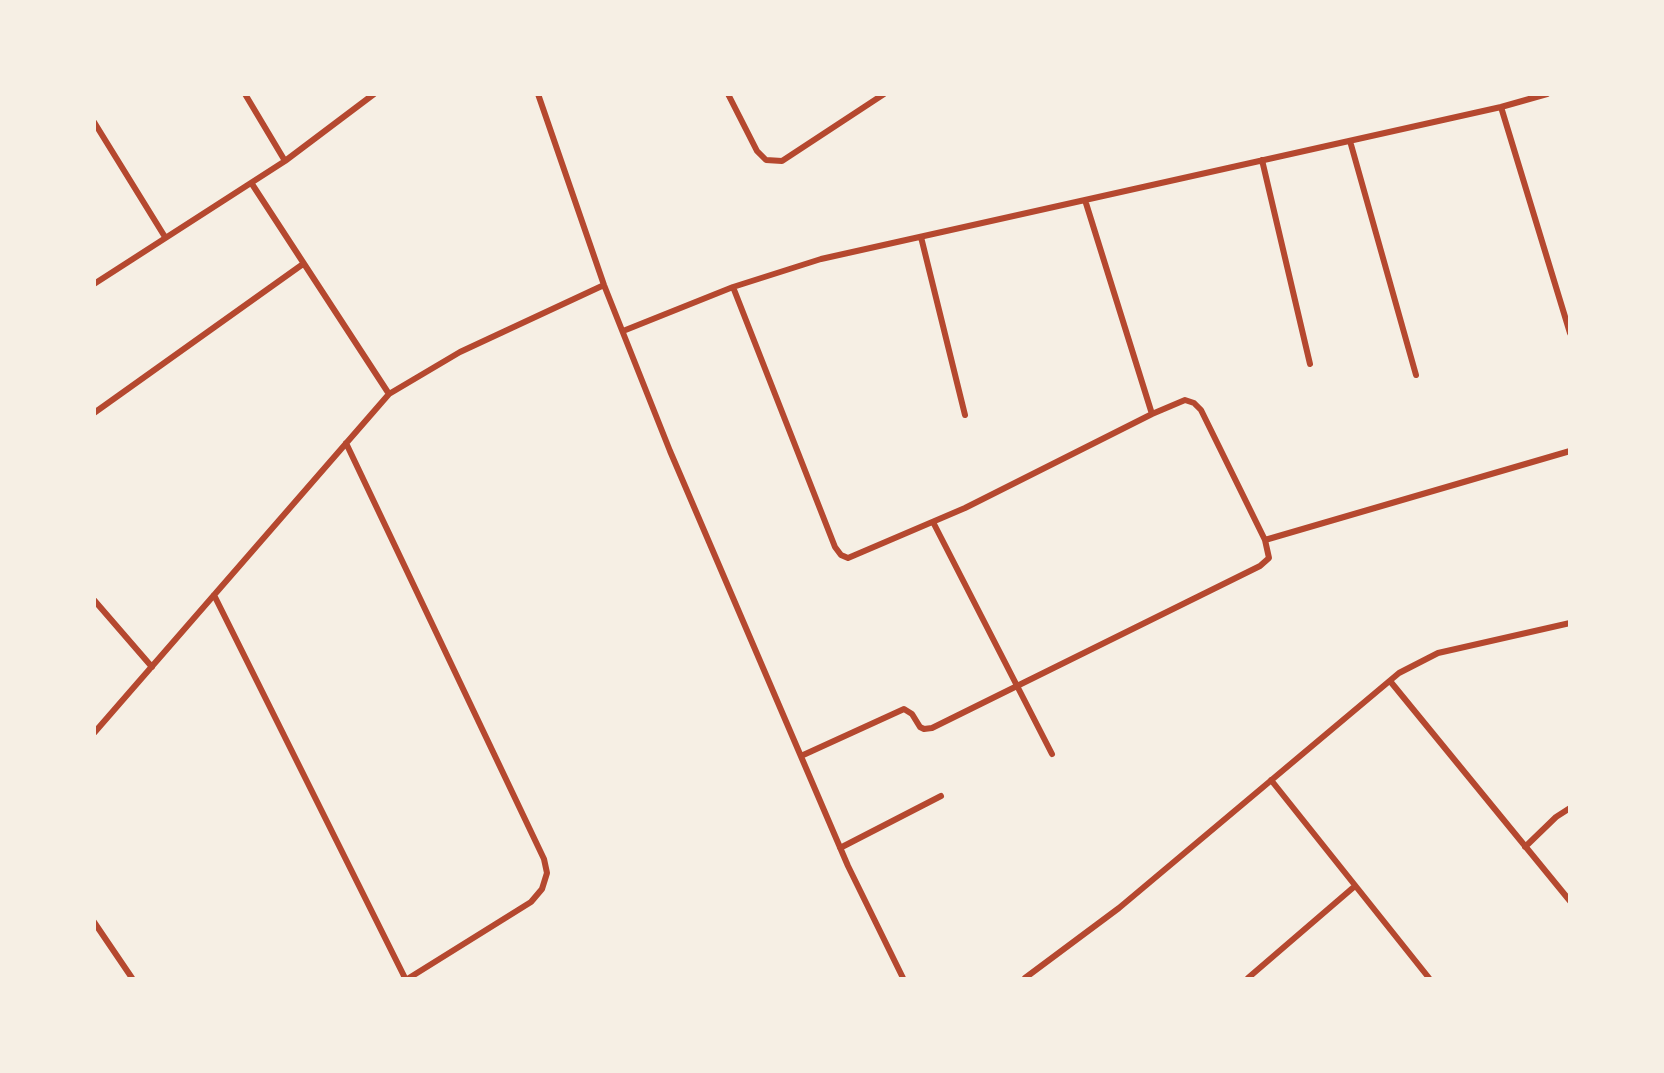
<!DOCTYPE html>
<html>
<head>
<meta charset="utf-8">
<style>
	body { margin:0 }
	#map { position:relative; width:1664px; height:1073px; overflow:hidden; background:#f6efe4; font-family:"IBM Plex Sans",sans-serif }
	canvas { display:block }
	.frame { position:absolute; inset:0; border:96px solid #f6efe4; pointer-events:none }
</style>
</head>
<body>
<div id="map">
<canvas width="1664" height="1073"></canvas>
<div class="frame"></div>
</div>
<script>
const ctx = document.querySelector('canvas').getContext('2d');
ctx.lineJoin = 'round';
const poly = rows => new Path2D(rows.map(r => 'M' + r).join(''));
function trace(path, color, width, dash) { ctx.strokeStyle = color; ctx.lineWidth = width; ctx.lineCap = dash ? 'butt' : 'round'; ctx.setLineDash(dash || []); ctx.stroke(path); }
trace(poly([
	[245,94,285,161],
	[538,94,604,285,670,451,848,866,903,978],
	[728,94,757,151,766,160,782,161,884,94],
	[1501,107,1570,333],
	[94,122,165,237],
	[1350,141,1416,375],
	[1262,160,1310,364],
	[252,184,389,394],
	[1085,200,1152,414],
	[921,237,965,415],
	[94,284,285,161,374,94],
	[733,287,835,547,841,555,848,558,965,508,1152,414,1185,400,1194,403,1201,410,1265,540,1570,451],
	[623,331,733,287,821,259,1501,107,1547,94],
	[94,413,303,264],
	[346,443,544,859,547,873,542,889,531,902,409,978],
	[933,522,1052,754],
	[214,595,405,978],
	[94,600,152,667],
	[1390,681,1570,901],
	[94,733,389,394,460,352,604,285],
	[801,756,904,709,912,714,920,727,924,729,932,728,1260,566,1269,558,1265,540],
	[1271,780,1429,978],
	[1525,847,1556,817,1570,808],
	[840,848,941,796],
	[94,922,132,978],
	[1025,978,1119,908,1399,673,1438,653,1570,623],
	[1248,978,1355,886]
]), '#b5482f', 6);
</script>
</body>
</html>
